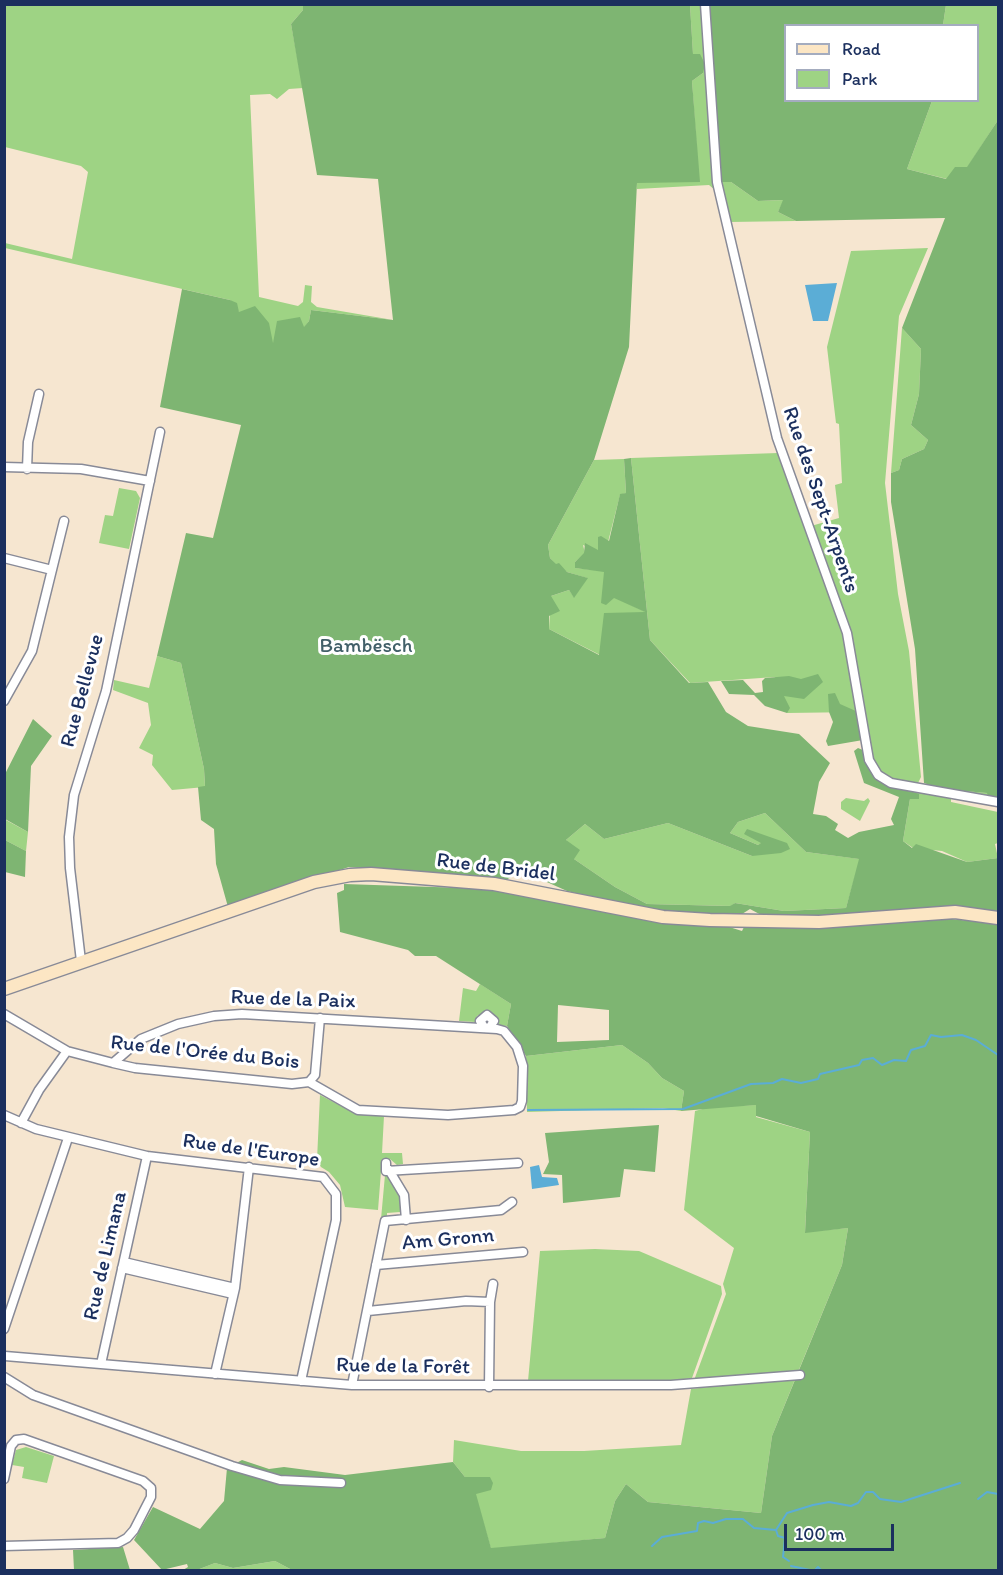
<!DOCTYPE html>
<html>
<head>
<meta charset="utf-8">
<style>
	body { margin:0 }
	#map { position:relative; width:1003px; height:1575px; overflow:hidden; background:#f6e6d0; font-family:Itim,sans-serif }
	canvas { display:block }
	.frame { position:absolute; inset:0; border:6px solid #1b2f5e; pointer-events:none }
	.legend { position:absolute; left:784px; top:24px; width:195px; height:78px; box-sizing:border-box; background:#fff; border:2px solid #a4acbf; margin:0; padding:8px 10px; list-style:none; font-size:18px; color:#1b2f5e }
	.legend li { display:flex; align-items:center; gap:12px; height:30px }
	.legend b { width:30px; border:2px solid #a4acbf }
	.scale { position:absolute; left:784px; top:1524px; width:110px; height:27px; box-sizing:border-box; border:3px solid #1b2f5e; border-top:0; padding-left:8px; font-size:18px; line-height:21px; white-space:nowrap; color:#1b2f5e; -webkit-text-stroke:4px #fff; paint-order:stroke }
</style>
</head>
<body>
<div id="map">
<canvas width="1003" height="1575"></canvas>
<div class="frame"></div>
<ul class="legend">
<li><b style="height:8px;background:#fce6c4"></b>Road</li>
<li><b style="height:16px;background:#9ed384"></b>Park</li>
</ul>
<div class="scale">100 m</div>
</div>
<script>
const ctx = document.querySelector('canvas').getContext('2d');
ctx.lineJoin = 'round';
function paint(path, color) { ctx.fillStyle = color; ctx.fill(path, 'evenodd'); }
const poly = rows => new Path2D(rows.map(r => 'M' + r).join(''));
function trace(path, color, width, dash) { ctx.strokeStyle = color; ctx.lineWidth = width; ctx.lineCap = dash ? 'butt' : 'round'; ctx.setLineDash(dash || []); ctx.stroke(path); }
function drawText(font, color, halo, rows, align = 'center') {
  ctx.font = font + ' Itim,sans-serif'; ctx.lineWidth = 6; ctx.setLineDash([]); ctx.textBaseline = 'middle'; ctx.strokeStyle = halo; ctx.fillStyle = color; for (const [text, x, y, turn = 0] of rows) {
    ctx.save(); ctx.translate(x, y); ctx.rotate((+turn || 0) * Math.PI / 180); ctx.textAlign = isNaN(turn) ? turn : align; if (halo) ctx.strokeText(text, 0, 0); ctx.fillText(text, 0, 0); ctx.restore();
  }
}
paint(poly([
	[4,5,303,5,303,10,291,24,303,88,289,89,277,99,270,94,250,95,259,297,298,306,303,302,305,285,312,286,311,302,317,307,393,320,311,310,309,321,304,328,276,336,273,344,239,312,230,300,5,248,5,243,72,259,88,172,81,166,5,147],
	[690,5,705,5,731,182,758,201,784,200,778,212,796,221,730,222,781,439,808,515,812,521,811,526,839,518,835,485,842,483,839,424,836,423,827,347,851,251,928,248,899,316,885,483,898,594,909,651,921,777,918,783,941,789,988,793,988,796,951,794,951,802,998,812,998,843,995,844,998,858,967,862,942,851,913,848,903,841,910,799,877,779,871,772,866,762,858,712,787,713,775,677,690,683,650,640,631,458,778,453,715,190,709,185,637,189,637,182,699,182,692,81,703,73,693,55],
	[946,5,998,5,998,120,967,168,947,179,907,169,932,101,978,100,978,26,943,25],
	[902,328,921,349,919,394,911,425,928,440,924,449,902,459,899,470,891,473],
	[624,459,626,493,620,495,608,542,598,551,583,545,585,553,575,562,575,568,604,571,614,597,646,612,600,655,549,629,551,596,569,590,574,597,587,578,567,572,556,565,550,558,548,545,594,460],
	[119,488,136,491,140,498,129,549,99,543,105,515,113,516],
	[157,656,181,663,204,769,205,787,172,790,152,765,153,755,139,748,151,725,148,703,113,690,114,680,149,688],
	[846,798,864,801,868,798,870,801,860,821,841,809,841,802],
	[765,813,806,852,860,859,846,908,784,911,735,903,731,906,647,904,615,887,574,859,566,840,585,824,604,839,668,823,752,856,762,843,758,845,730,833,738,822],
	[4,819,28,832,26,851,5,840],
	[480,984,511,1004,507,1026,498,1025,496,1016,487,1012,477,1016,475,1022,459,1021,463,988,476,991],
	[622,1045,648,1063,662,1078,684,1091,681,1111,663,1108,527,1112,526,1056],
	[320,1095,356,1114,384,1116,382,1153,402,1153,403,1164,397,1165,390,1159,382,1159,378,1210,345,1207,340,1185,329,1172,321,1167,317,1160],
	[756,1105,756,1117,810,1132,805,1232,848,1228,842,1265,798,1372,693,1383,726,1294,723,1284,734,1248,684,1210,695,1111,710,1107],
	[385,1175,388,1175,401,1196,403,1216,400,1216,400,1212,387,1213,387,1219,381,1219],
	[595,1249,639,1251,721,1286,722,1294,692,1378,684,1383,528,1381,540,1251],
	[796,1377,772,1436,761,1513,648,1502,626,1484,615,1501,605,1538,491,1549,475,1494,489,1477,465,1477,453,1462,454,1440,521,1451,584,1451,681,1445,691,1389],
	[26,1447,54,1456,47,1483,22,1478,24,1467,12,1465,16,1450],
	[275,1561,292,1570,197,1570,215,1563,233,1568]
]), '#9ed384');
paint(poly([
	[303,5,690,5,693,54,700,54,705,64,703,73,692,81,700,182,637,183,629,347,594,460,548,545,550,558,556,564,559,563,567,572,588,578,574,598,569,590,551,596,560,611,549,616,549,629,599,655,604,613,645,612,614,598,606,605,601,603,604,572,575,568,575,562,584,553,585,543,598,550,598,537,601,536,609,541,620,494,626,493,624,459,631,458,650,640,689,683,708,682,726,712,748,726,799,734,830,763,819,782,813,814,826,816,838,824,835,830,848,838,859,832,894,825,891,819,899,797,864,783,854,751,858,748,865,751,867,762,877,779,919,794,919,799,910,799,903,841,912,848,916,844,967,862,998,858,998,913,955,906,819,917,763,916,750,909,742,914,714,913,706,916,628,906,567,891,520,870,509,871,511,877,506,880,349,867,228,907,216,864,214,829,201,820,198,787,205,786,204,769,181,663,157,656,186,533,213,538,241,425,160,407,182,289,230,300,237,303,239,312,255,306,269,323,273,343,277,321,300,317,304,327,309,321,311,310,393,320,378,179,317,175,291,24,303,10],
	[765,813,806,852,859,859,846,908,784,911,735,903,730,906,647,904,615,887,574,859,580,850,566,840,585,824,604,839,668,823,752,856,781,853,790,849,787,843,747,829,744,834,761,843,758,845,730,833,738,822],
	[705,5,946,5,943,25,786,26,786,100,932,101,907,169,946,179,955,167,967,167,998,120,998,798,988,796,987,793,941,789,924,783,915,649,891,502,891,473,899,470,902,459,924,449,928,440,911,425,919,394,921,349,902,328,945,218,796,221,778,212,783,200,758,201,731,182,717,182],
	[818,674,823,682,804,699,784,696,790,708,787,713,765,706,754,695,729,694,721,681,743,680,755,693,763,692,762,681,765,678,789,676,801,679],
	[835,693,840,704,858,712,863,740,828,746,826,741,833,722,829,712,828,694],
	[33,719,52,736,31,766,28,832,5,819,4,776],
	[5,840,26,851,25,877,5,872],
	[344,884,494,889,662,922,726,926,742,931,744,927,821,928,933,917,998,924,998,1570,292,1570,275,1561,233,1568,215,1563,197,1570,183,1570,188,1567,187,1564,162,1570,134,1540,153,1507,200,1529,224,1501,227,1468,242,1460,269,1469,284,1467,345,1475,453,1462,465,1477,490,1477,493,1483,491,1490,476,1494,491,1548,605,1538,615,1501,626,1484,648,1502,761,1513,772,1436,842,1265,848,1228,805,1233,810,1132,756,1116,756,1105,681,1111,684,1091,662,1078,648,1063,622,1045,526,1056,507,1026,511,1004,436,956,415,956,408,950,340,932,337,893,344,890],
	[558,1005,609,1010,609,1040,557,1042],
	[659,1125,655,1172,624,1169,620,1197,563,1203,562,1175,543,1174,549,1162,545,1133],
	[123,1547,130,1570,74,1570,73,1550]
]), '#7eb572');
paint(poly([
	[837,283,828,321,813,321,805,285],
	[539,1165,542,1177,557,1178,559,1185,532,1189,530,1167]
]), '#5badd6');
trace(poly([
	[528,1110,683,1109,751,1084,773,1083,782,1079,801,1083,818,1079,820,1074,859,1065,862,1060,873,1058,882,1065,894,1060,906,1061,911,1050,925,1046,931,1035,941,1037,962,1035,976,1040,998,1055],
	[978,1499,987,1492,998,1494],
	[776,1530,778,1536,785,1538,783,1557,789,1561],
	[652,1546,662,1537,697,1531,698,1523,704,1521,713,1523,726,1519,743,1519,754,1528,776,1530,787,1513,813,1505,829,1502,851,1506,858,1503,866,1492,873,1492,880,1499,901,1502,960,1483],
	[791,1566,810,1570],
	[815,1570,818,1567,821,1570]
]), '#5badd6', 2);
const minor = poly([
	[705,4,717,182,777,438,847,633,869,760,878,775,891,783,998,802],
	[4,467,81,469,150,481],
	[27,469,28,442,39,394],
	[4,558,52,570],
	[4,701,32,651,64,521],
	[81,961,70,868,69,837,74,795,106,691,160,432],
	[4,1014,67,1051,113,1063,135,1068,292,1084,309,1082,315,1075,320,1018],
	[485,1028,480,1021,487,1015,494,1021,489,1028],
	[113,1063,141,1039,178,1024,214,1016,242,1014,497,1029,504,1031,517,1047,523,1066,522,1101,520,1107,514,1110,448,1115,358,1110,309,1082],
	[4,1115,36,1129,147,1156,323,1177,336,1194,336,1220,301,1381],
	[21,1123,39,1090,67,1051],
	[386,1163,386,1171,518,1163],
	[389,1170,404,1195,406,1220],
	[124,1262,235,1288],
	[376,1265,523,1252],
	[122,1268,233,1294],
	[368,1311,466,1301,490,1302],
	[4,1329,68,1138],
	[5,1356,352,1385,671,1385,800,1375],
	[101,1364,147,1156],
	[215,1374,235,1288,249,1167],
	[4,1377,33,1395,232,1466,280,1480,341,1483],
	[352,1385,385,1221,501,1210,512,1202],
	[489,1387,490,1302,493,1284],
	[4,1479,11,1446,16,1440,24,1439,143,1481,151,1488,151,1497,134,1530,127,1538,118,1543,4,1546]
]);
const secondary = poly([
	[4,989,314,882,350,875,371,874,494,884,663,917,710,920,819,922,955,912,998,918]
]);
trace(minor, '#888a97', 11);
trace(secondary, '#888a97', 15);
trace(minor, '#fff', 8);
trace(secondary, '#fce6c4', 12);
drawText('21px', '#1b2f5e', '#fff', [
	["Rue des Sept-Arpents",820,500,71],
	["Rue Bellevue",83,691,-75],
	["Rue de Bridel",496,868,7],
	["Rue de la Paix",293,1000,2],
	["Rue de l'Orée du Bois",205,1053,6],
	["Rue de l'Europe",251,1151,8],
	["Am Gronn",448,1240,-5],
	["Rue de Limana",106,1256,-77],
	["Rue de la Forêt",403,1367,1]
]);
drawText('21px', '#426069', '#fff', [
	["Bambësch",366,647]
]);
</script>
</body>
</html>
